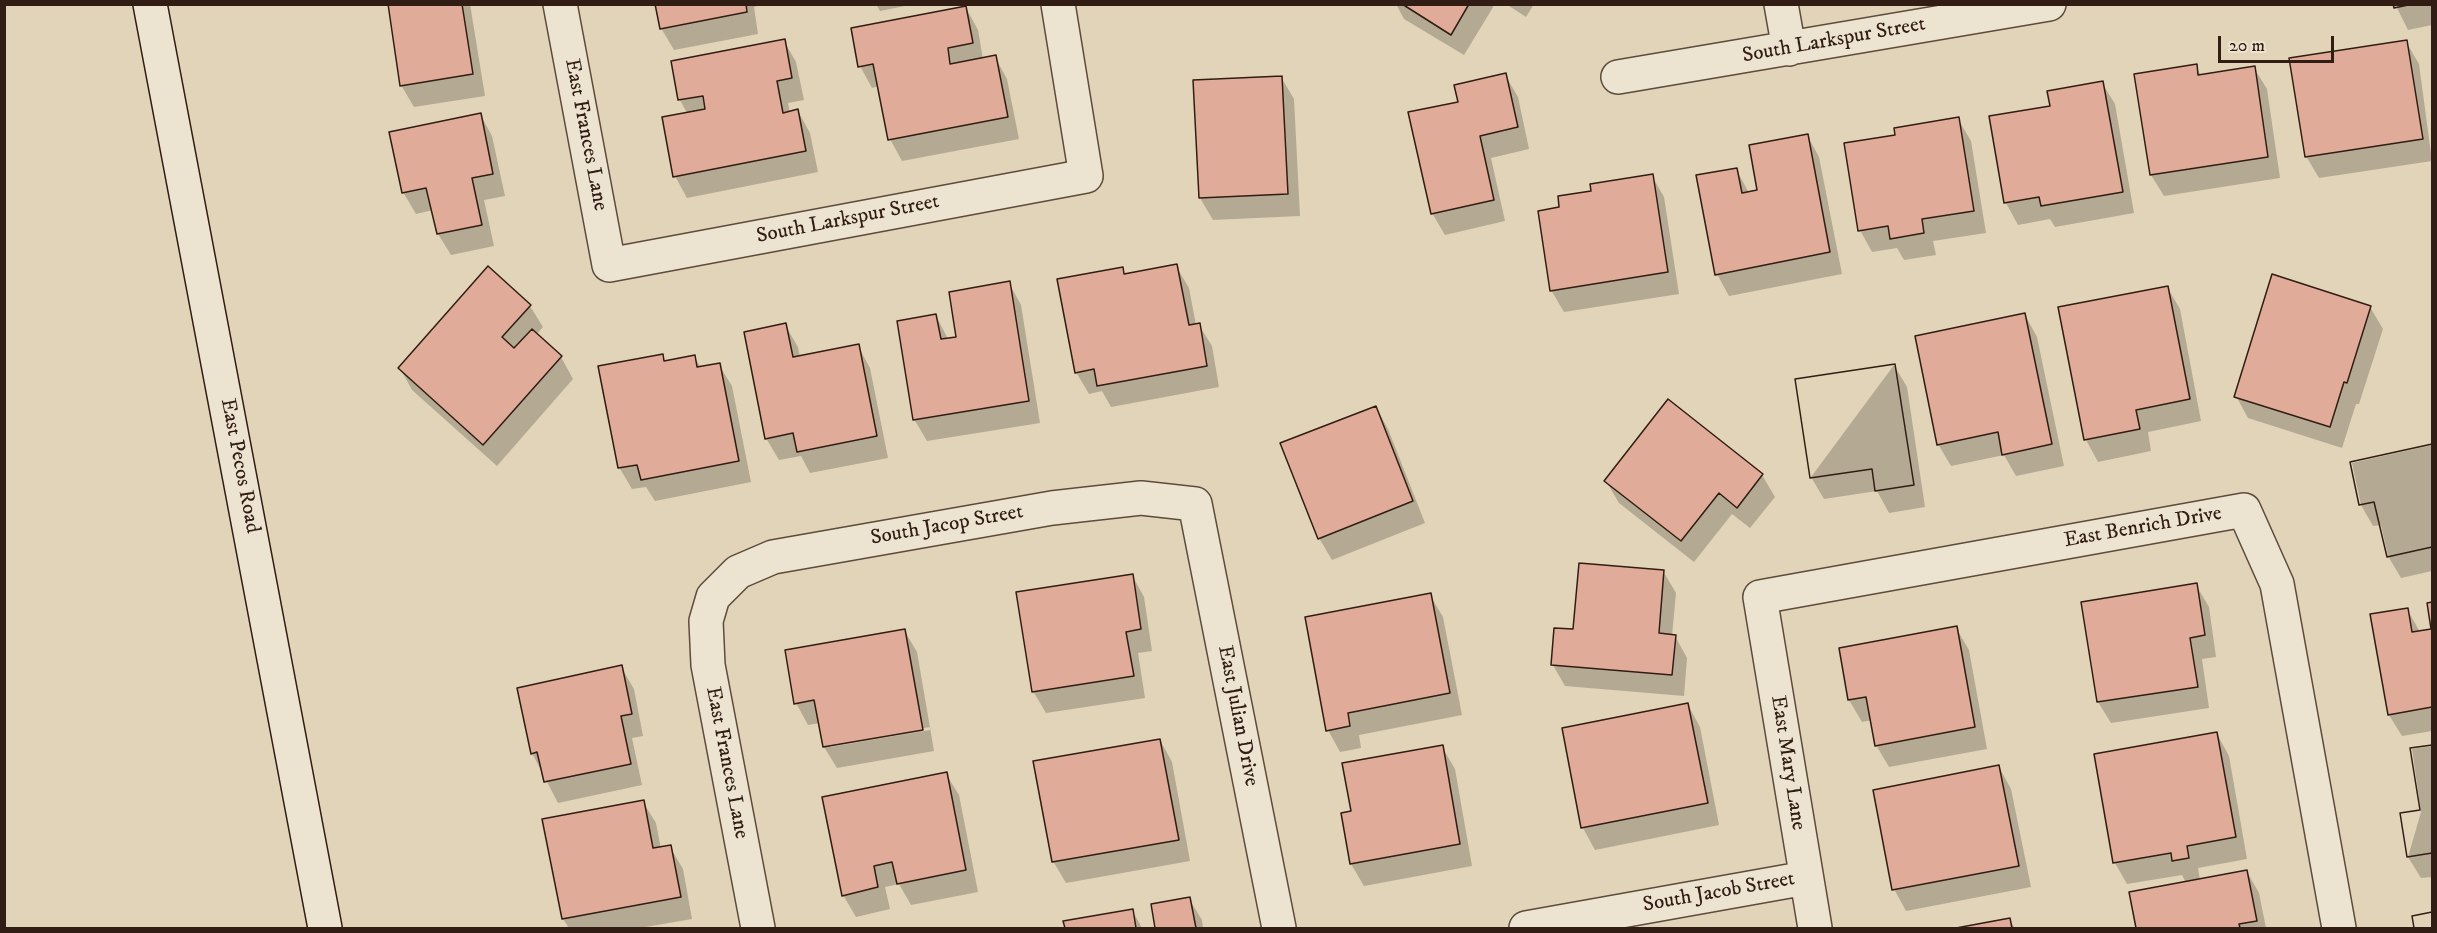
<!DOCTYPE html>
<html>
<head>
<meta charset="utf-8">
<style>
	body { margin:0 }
	#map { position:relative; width:2437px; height:933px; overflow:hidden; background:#e1d4b8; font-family:"IM FELL DW Pica",serif }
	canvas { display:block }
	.frame { position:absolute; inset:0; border:6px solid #311d13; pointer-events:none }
	.scale { position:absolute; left:2218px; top:36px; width:116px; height:27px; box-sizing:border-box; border:3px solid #311d13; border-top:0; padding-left:8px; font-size:18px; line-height:21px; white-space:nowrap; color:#311d13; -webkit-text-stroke:4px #ece3d1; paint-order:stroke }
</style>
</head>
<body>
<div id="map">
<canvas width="2437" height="933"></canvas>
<div class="frame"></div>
<div class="scale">20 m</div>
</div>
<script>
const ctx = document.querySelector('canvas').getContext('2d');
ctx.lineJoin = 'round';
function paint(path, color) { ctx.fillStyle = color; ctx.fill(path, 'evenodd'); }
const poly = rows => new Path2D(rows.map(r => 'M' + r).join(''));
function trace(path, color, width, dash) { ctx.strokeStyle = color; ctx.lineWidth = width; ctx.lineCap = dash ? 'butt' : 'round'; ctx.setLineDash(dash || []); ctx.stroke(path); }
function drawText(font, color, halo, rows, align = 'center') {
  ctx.font = font + ' "IM FELL DW Pica",serif'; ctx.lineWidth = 4.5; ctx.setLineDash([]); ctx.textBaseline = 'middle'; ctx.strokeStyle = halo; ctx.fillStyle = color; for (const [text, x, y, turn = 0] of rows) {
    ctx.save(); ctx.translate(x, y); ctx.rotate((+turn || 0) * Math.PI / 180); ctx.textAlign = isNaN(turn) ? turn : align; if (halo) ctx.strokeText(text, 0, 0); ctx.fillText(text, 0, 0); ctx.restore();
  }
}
paint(poly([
	[389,4,470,4,485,96,414,107,401,85],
	[657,4,764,4,754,7,758,34,674,50,661,28],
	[876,4,915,4,880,11],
	[1396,4,1495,4,1464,55,1404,19],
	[1506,4,1534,4,1526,17],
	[2395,4,2432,4,2432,25,2408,30],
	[966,8,978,30,983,59,995,57,1007,79,1019,139,902,161,890,139,879,86,872,88,860,66],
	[784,41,796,62,804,100,788,103,790,113,798,111,810,133,818,172,687,198,675,176,687,113,680,100],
	[2406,42,2419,64,2432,161,2319,178,2306,156],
	[2196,66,2201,76,2254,68,2267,89,2280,178,2164,196,2151,175],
	[1505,75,1518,97,1529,149,1491,158,1505,221,1445,235,1432,213,1460,103],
	[1281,77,1294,99,1300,216,1213,220,1200,198,1194,82],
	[2102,83,2115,104,2134,213,2055,227,2050,219,2018,225,2006,203,1990,118,2052,107],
	[480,114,492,136,505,196,484,200,494,246,451,255,438,234,433,210,416,214,403,192],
	[1958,119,1971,141,1986,233,1933,241,1936,255,1904,260,1897,248,1872,252,1860,230,1897,136],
	[1807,135,1819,157,1842,274,1729,296,1717,274,1736,169,1749,193,1759,192],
	[1652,176,1664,197,1679,294,1564,312,1551,290,1561,209,1592,192],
	[1176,266,1189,288,1196,325,1199,325,1212,346,1219,387,1111,407,1102,391,1089,394,1076,372,1122,269,1126,275],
	[1009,283,1021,305,1040,423,927,441,914,419,936,316,948,339,958,338],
	[2167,287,2180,309,2201,421,2148,432,2151,451,2098,462,2086,440,2060,308],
	[530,306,543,327,536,335,561,357,573,379,497,466,412,390,400,368],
	[2370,307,2383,329,2359,404,2356,404,2342,448,2248,418,2236,396],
	[2025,315,2037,337,2064,466,2016,476,2004,455,1951,466,1938,444],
	[785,325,798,347,800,357,858,346,870,368,888,458,810,473,801,456,779,460,766,438],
	[662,356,666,362,694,356,701,368,719,365,732,386,751,482,655,501,646,487,632,489,619,467],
	[1894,365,1907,387,1925,507,1889,513,1877,491,1824,499,1811,477],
	[1376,407,1388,429,1425,523,1332,560,1319,538],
	[2432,445,2432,571,2401,578,2388,556,2381,525,2373,526,2361,505,2352,463],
	[1762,475,1775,497,1750,528,1732,514,1694,562,1619,503,1606,481],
	[1663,571,1676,593,1672,636,1675,636,1687,658,1684,696,1565,686,1553,665,1575,631],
	[1132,575,1144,597,1152,651,1138,653,1145,698,1046,713,1033,691],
	[2196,585,2209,607,2216,657,2202,659,2209,708,2111,723,2098,702],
	[1430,595,1443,617,1462,715,1359,735,1361,748,1340,752,1328,730],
	[2407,609,2420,632,2432,630,2432,731,2402,736,2389,715],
	[1956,628,1969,650,1987,749,1889,767,1876,745,1872,720,1862,722,1849,700,1840,649],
	[904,630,917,652,934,751,837,768,824,747,820,723,808,725,796,703],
	[930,727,930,730,830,747,830,744],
	[621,667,634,689,643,736,632,738,642,785,558,803,532,753],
	[1688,705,1700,727,1719,825,1595,850,1583,828,1564,730],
	[2217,734,2229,756,2247,859,2198,868,2200,880,2247,872,2259,893,2266,928,2138,928,2131,894,2186,883,2182,875,2127,884,2115,863],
	[1160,740,1172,762,1190,861,1066,883,1053,861],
	[2432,746,2432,877,2421,878,2408,857,2421,812,2412,749],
	[1442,747,1455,769,1472,866,1364,886,1351,864,1342,814,1353,813],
	[1999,767,2011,789,2031,887,1906,911,1894,889],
	[946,774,959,795,978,892,911,905,899,884,885,887,890,909,856,917,843,895],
	[643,802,656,823,661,849,670,847,683,869,692,919,640,928,569,928,563,919,544,820],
	[1189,899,1202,920,1203,928,1156,928,1152,905],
	[1132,910,1142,928,1066,928,1065,922],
	[2009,920,2015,928,1963,928]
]), '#0003');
const building = poly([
	[388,4,462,4,473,74,400,86,388,4],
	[655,4,746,4,747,12,660,29,655,4],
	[1402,4,1469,4,1451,35,1402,4],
	[2393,4,2413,4,2394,8,2393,4],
	[966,6,973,43,948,48,950,64,996,55,1008,117,888,140,873,64,858,67,851,28,966,6],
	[785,39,792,78,777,81,783,113,798,109,806,151,673,177,662,117,705,109,703,96,678,100,671,61,785,39],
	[2407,40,2423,139,2305,157,2289,58,2407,40],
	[2197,64,2198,75,2255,66,2268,157,2150,175,2134,74,2197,64],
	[1506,73,1518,127,1480,136,1494,200,1431,214,1408,112,1458,102,1454,85,1506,73],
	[1282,76,1288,194,1199,198,1193,80,1282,76],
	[2103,81,2123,192,2041,206,2039,197,2004,203,1989,116,2050,106,2047,91,2103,81],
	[481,113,493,174,472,178,482,225,437,234,426,188,402,193,389,132,481,113],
	[1959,117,1974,211,1922,219,1924,233,1890,239,1888,226,1858,231,1844,143,1895,135,1894,128,1959,117],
	[1808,134,1830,252,1715,275,1696,175,1737,168,1742,193,1757,190,1749,145,1808,134],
	[1653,174,1668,272,1550,291,1538,211,1559,207,1558,196,1591,191,1590,184,1653,174],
	[1177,264,1189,325,1200,323,1207,366,1097,386,1094,369,1075,373,1057,279,1123,267,1124,274,1177,264],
	[488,266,531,305,502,337,514,348,532,329,562,356,483,445,398,368,488,266],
	[2272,274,2371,306,2347,383,2344,382,2330,427,2234,397,2272,274],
	[1010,281,1029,401,913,420,897,321,936,314,941,339,956,337,949,292,1010,281],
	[2168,286,2190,399,2136,410,2140,429,2084,440,2058,307,2168,286],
	[2025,313,2052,444,2002,455,1998,432,1937,445,1915,336,2025,313],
	[786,323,793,357,859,344,877,436,797,452,793,433,765,439,744,332,786,323],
	[663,354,664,361,695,355,697,367,720,363,739,461,641,480,637,465,618,468,598,366,663,354],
	[1895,364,1914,485,1875,491,1872,469,1810,478,1795,379,1895,364],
	[1895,364,1914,485,1875,491,1872,469,1810,478,1795,379,1895,364],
	[1668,399,1763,474,1737,508,1719,493,1681,541,1604,481,1668,399],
	[1376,406,1413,501,1318,539,1280,443,1376,406],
	[2432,444,2432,547,2387,557,2374,502,2359,505,2350,462,2432,444],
	[2432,444,2432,547,2387,557,2374,502,2359,505,2350,462,2432,444],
	[1579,563,1664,570,1659,633,1676,635,1672,675,1551,665,1554,628,1573,629,1579,563],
	[1133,574,1141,629,1126,632,1134,676,1032,692,1016,592,1133,574],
	[2197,583,2205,635,2190,638,2198,687,2097,702,2081,602,2197,583],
	[1431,593,1450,693,1348,713,1350,726,1326,731,1305,617,1431,593],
	[2432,602,2432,707,2388,715,2370,614,2408,608,2412,632,2431,629,2427,603,2432,602],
	[1957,626,1975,727,1875,746,1866,697,1848,700,1839,648,1957,626],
	[905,629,923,730,823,747,814,700,794,704,785,650,905,629],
	[622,665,632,714,621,716,631,764,544,782,537,752,531,754,517,688,622,665],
	[1688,703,1708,803,1581,828,1562,728,1688,703],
	[2217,732,2236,837,2187,846,2189,858,2172,861,2171,853,2113,863,2094,754,2217,732],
	[1160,739,1179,840,1052,862,1033,761,1160,739],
	[1443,745,1460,844,1350,864,1341,813,1351,811,1342,763,1443,745],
	[2432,745,2432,853,2407,857,2400,813,2420,810,2410,748,2432,745],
	[2432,745,2432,853,2407,857,2400,813,2420,810,2410,748,2432,745],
	[1999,765,2019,866,1892,890,1873,790,1999,765],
	[947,772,966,870,897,884,892,862,874,866,878,887,842,896,822,797,947,772],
	[644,800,653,848,671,845,681,897,562,919,542,819,644,800],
	[2247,870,2257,921,2239,924,2240,928,2136,928,2129,892,2247,870],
	[1190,897,1196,928,1155,928,1151,904,1190,897],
	[1133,909,1136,928,1065,928,1063,921,1133,909],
	[2432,912,2432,928,2414,928,2412,916,2432,912],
	[2432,912,2432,928,2414,928,2412,916,2432,912],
	[2010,918,2012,928,1956,928,2010,918]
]);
paint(building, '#e1ab99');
trace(building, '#311d13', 1.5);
const minor = poly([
	[560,4,609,265,1086,176,1058,4],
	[1781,4,1789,49],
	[1618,77,2049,4],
	[758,928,708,665,706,621,713,597,738,572,773,557,1052,508,1141,498,1195,504,1279,928],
	[1526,928,1806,878],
	[1815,928,1760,597,2244,510,2277,584,2339,928]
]);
const secondary = poly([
	[150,4,325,928]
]);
trace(minor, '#5d4b3c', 36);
trace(secondary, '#311d13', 36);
trace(minor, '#ece3d1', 33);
trace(secondary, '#ece3d1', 33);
drawText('21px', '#311d13', '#ece3d1', [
	["South Larkspur Street",1834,41,-10],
	["East Frances Lane",585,135,79],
	["South Larkspur Street",848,220,-11],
	["East Pecos Road",239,466,79],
	["South Jacop Street",947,526,-10],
	["East Benrich Drive",2143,528,-10],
	["East Julian Drive",1237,716,79],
	["East Frances Lane",726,763,79],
	["East Mary Lane",1787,763,81],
	["South Jacob Street",1719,893,-10]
]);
</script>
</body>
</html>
